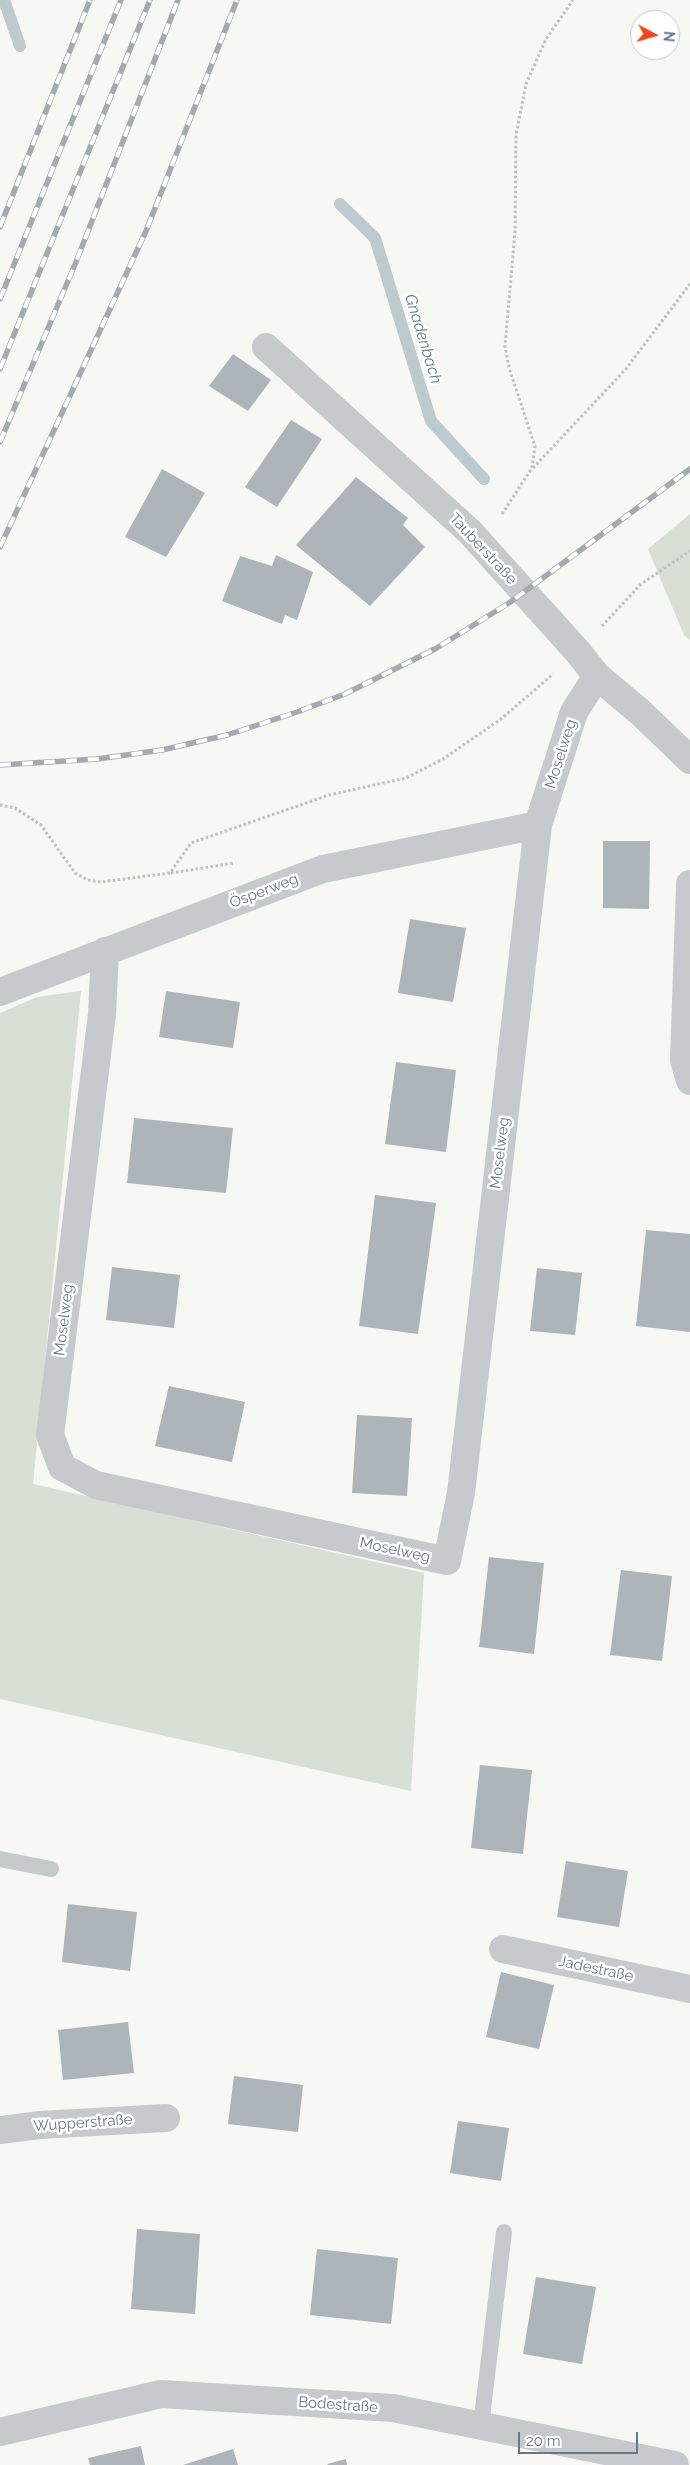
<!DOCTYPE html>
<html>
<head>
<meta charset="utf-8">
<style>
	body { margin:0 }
	#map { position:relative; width:690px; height:2465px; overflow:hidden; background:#f7f7f3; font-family:Raleway,sans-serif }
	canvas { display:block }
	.north { position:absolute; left:630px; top:10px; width:50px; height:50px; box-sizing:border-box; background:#fff; border:1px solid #c1c9cf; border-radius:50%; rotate:96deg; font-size:14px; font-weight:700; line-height:20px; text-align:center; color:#647886 }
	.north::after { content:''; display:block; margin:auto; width:18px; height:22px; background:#ed481d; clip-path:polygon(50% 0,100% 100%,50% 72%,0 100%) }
	.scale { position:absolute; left:518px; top:2432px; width:120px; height:22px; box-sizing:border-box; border:2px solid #647886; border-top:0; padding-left:6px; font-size:15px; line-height:18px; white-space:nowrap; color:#647886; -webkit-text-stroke:4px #fff; paint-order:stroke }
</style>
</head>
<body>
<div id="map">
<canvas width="690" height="2465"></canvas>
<div class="north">N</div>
<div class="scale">20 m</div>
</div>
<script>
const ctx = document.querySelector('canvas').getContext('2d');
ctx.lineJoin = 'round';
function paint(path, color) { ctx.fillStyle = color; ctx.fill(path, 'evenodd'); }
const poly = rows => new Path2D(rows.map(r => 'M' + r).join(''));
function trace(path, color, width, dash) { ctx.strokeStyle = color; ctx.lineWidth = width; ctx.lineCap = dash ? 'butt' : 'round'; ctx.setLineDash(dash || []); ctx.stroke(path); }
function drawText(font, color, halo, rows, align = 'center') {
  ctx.font = font + ' Raleway,sans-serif'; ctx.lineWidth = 5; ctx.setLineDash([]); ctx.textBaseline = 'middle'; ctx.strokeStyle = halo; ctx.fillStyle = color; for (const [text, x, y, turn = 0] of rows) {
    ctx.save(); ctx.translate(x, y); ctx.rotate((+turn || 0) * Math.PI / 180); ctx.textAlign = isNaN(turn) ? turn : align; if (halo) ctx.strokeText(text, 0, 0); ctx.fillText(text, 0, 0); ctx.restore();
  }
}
paint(poly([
	[690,514,690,640,684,635,648,549],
	[81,991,33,1484,424,1573,411,1791,0,1699,0,1013,37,997]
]), '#d8dfd4');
trace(poly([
	[4,0,20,46],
	[340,204,375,238,431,421,484,479]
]), '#bdcace', 12);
paint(poly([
	[233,354,271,380,248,411,209,386],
	[291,420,322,439,277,507,245,487],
	[162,469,205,493,166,557,125,537],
	[356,477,408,518,403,525,425,547,370,606,296,545],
	[276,555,313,572,297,620,285,615,282,624,222,601,240,556,272,566],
	[603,841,650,841,649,909,603,908],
	[410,919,466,928,453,1002,398,993],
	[166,991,240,1002,233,1048,159,1037],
	[396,1062,456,1070,446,1152,385,1144],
	[134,1118,233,1128,226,1193,127,1183],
	[375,1195,436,1203,418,1334,359,1326],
	[646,1230,690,1234,690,1332,636,1326],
	[112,1267,180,1275,174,1328,106,1320],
	[537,1268,582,1273,575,1335,530,1331],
	[169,1386,245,1402,232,1462,155,1446],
	[357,1415,412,1418,407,1496,352,1493],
	[489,1557,544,1563,534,1654,479,1647],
	[621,1570,672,1576,662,1661,610,1655],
	[480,1765,532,1770,523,1854,471,1848],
	[566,1861,628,1871,619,1927,557,1917],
	[68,1904,137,1912,130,1971,62,1962],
	[501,1972,554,1985,539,2049,486,2037],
	[128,2022,134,2073,63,2080,58,2030],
	[234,2076,303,2085,298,2132,228,2124],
	[458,2121,509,2128,501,2181,450,2173],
	[137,2229,200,2234,195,2314,131,2309],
	[317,2249,398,2258,391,2324,310,2315],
	[536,2277,596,2287,582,2364,523,2354],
	[141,2446,145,2465,90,2465,88,2458],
	[233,2449,238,2465,183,2465],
	[346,2459,347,2465,328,2465,327,2464]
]), '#adb5bb');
trace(poly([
	[533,468,626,369,690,284],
	[502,514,532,468,535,446,509,368,505,346,515,232,516,135,526,84,546,39,573,0],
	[602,626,641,584,690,551],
	[0,805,15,808,41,825,75,873,88,880,101,882,170,873,191,843,329,795,406,778,443,759,501,719,553,674],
	[171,873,234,863]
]), '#bdc0c2', 3, [2.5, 2.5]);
trace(poly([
	[0,1859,51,1869],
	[481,2426,504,2232]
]), '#c6cacd', 16);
trace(poly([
	[266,347,470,532,578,652,597,676,640,712,690,760],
	[690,884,684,1060,690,1081],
	[105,951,102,1014,50,1435,62,1467,96,1485,447,1561,461,1493,538,825,574,712,597,676],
	[0,992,323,869,538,825],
	[503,1949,690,1989],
	[0,2130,40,2125,166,2118],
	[0,2432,161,2394,393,2408,675,2465]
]), '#c6cacd', 28);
const rail = poly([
	[0,227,90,0],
	[0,299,121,0],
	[0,369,150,0],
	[0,442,76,262,178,0],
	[0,547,146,231,237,0],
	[0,765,97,759,162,750,227,735,297,712,345,694,435,649,509,603,690,469]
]);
trace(rail, '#a4abb0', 5.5);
trace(rail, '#fff', 4, [11]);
drawText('15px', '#647886', '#fff', [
	["Tauberstraße",483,549,47],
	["Moselweg",561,754,-72],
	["Ösperweg",264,891,-21],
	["Moselweg",500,1153,-83],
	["Moselweg",64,1320,-83],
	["Moselweg",395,1550,12],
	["Jadestraße",596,1969,12],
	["Wupperstraße",83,2123,-4],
	["Bodestraße",338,2405,4]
]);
drawText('italic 16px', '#5f7a83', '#fff', [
	["Gnadenbach",423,339,73]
]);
</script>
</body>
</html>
